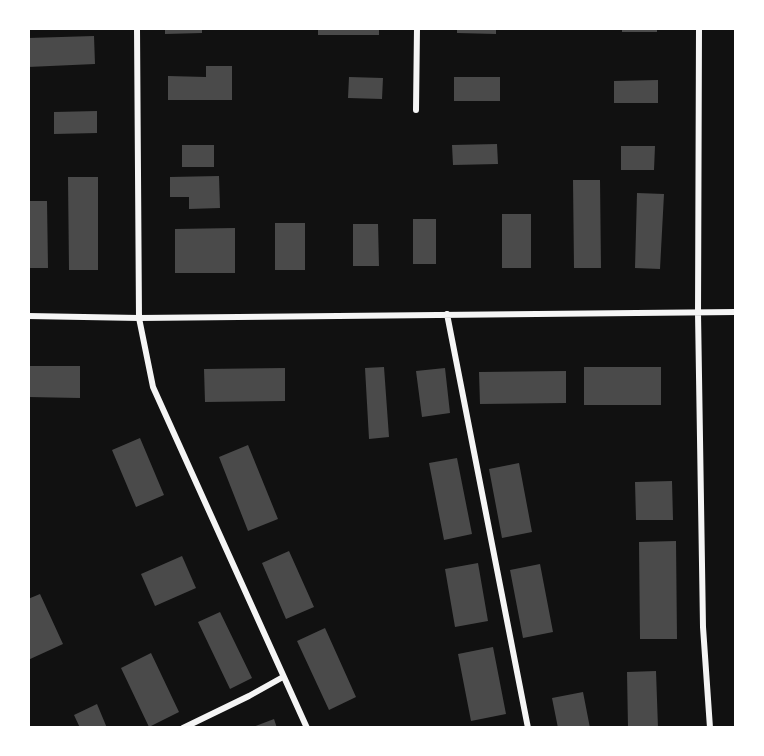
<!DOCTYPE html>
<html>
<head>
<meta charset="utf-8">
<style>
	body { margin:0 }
	#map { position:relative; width:764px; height:756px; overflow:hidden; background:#111; font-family:"PT Serif",serif }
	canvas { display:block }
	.frame { position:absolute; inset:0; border:30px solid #fff; pointer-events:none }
</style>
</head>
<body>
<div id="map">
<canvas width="764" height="756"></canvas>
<div class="frame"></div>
</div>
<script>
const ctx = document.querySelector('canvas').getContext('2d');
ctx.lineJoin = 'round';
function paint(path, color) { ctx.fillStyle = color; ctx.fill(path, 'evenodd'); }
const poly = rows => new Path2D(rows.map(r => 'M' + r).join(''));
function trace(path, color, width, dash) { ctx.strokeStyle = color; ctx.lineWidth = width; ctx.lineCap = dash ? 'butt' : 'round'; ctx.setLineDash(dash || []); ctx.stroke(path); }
paint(poly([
	[165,28,202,28,202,33,165,34],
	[318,28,379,28,379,35,318,35],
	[457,28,496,28,496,34,457,33],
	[622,28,657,28,657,32,622,32],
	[94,36,95,64,28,67,28,38],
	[206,66,232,66,232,100,168,100,168,76,206,77],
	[349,77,383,78,382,99,348,98],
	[454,77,500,77,500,101,454,101],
	[658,80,658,103,614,103,614,81],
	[97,111,97,133,54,134,54,112],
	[497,144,498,164,453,165,452,145],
	[182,145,214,145,214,167,182,167],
	[621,146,655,146,654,170,621,170],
	[219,176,220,208,189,209,189,197,170,197,170,177],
	[68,177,98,177,98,270,69,270],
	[573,180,600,180,601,268,574,268],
	[637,193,664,194,660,269,635,268],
	[28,201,47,201,48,268,28,268],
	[502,214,531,214,531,268,502,268],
	[413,219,436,219,436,264,413,264],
	[275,223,305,223,305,270,275,270],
	[353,224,378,224,379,266,353,266],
	[235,228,235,273,175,273,175,229],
	[28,366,80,366,80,398,28,397],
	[384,367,389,437,369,439,365,368],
	[584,367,661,367,661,405,584,405],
	[285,368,285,401,205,402,204,369],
	[445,368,450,413,422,417,416,371],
	[566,371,566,403,480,404,479,372],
	[140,438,164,495,136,507,112,450],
	[248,445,278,519,248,531,219,457],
	[457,458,472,534,444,540,429,463],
	[519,463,532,532,502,538,489,469],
	[672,481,673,520,636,520,635,482],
	[676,541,677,639,640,639,639,542],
	[289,551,314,607,286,619,262,563],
	[182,556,196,588,155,606,141,574],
	[478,563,488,621,455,627,445,569],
	[540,564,553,632,523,638,510,570],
	[40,594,63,644,28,660,28,599],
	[220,612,252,678,230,689,198,622],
	[325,628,356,697,329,710,297,641],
	[493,647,506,714,471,721,458,654],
	[151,653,179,712,149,727,121,668],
	[656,671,658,728,628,728,627,672],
	[583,692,590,728,558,728,552,698],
	[97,704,107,728,80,728,74,715],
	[274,719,277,728,253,728,253,727]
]), '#4a4a4a');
trace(poly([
	[137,28,139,318,153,387,307,728],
	[699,28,698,313,703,627,710,728],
	[416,110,417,28],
	[447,314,528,728],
	[28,316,139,318,736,312],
	[183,728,249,696,283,677]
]), '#f5f5f5', 6);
</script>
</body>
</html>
